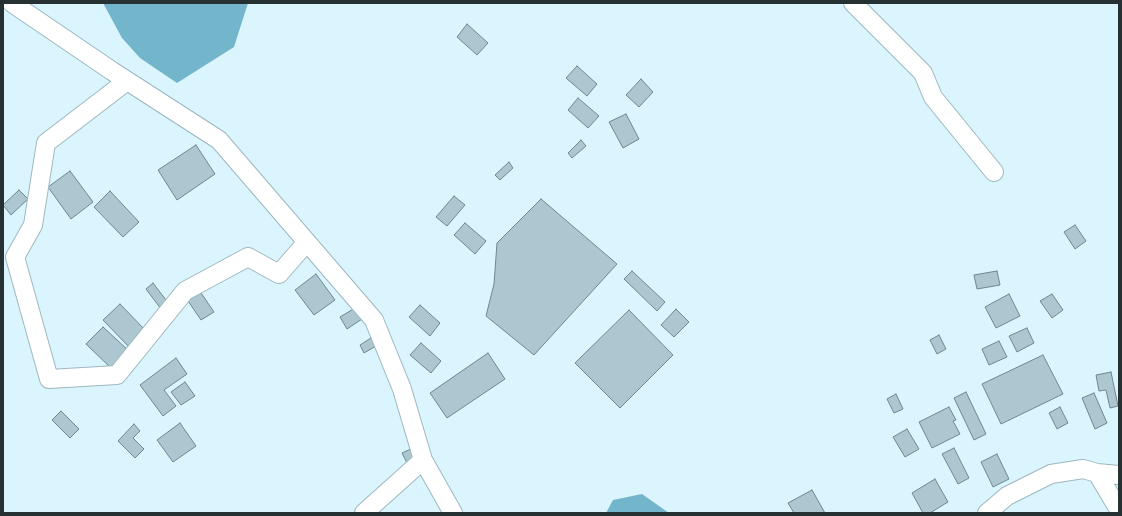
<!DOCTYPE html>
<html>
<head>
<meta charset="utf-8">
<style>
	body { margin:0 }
	#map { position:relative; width:1122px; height:516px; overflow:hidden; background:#daf5fe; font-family:"Crimson Pro",serif }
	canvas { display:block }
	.frame { position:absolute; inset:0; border:4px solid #263134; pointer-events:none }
</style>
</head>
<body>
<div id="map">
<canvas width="1122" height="516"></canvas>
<div class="frame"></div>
</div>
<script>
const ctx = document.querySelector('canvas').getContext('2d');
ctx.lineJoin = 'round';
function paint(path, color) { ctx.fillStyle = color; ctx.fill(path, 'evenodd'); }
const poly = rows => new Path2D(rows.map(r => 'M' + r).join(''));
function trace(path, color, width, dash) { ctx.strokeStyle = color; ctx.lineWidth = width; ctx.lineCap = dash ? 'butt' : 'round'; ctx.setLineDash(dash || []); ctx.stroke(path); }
paint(poly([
	[103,3,248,3,234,47,177,83,140,58,122,38],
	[642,494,669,513,606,513,613,500]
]), '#73b5ca');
const building = poly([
	[467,24,488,43,477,55,457,37,467,24],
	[577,66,597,84,587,96,566,78,577,66],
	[641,79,653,92,639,107,626,95,641,79],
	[578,98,599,116,588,128,568,110,578,98],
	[626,114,639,139,623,148,609,122,626,114],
	[581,140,586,146,572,158,568,153,581,140],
	[196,145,215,174,177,200,158,170,196,145],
	[509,162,513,168,500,180,495,175,509,162],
	[70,171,93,202,71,219,48,187,70,171],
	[19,190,28,199,11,215,3,205,19,190],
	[110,191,139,222,123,237,94,207,110,191],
	[454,196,465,205,447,226,436,217,454,196],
	[541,199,617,264,534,355,486,316,494,284,497,243,541,199],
	[465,223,486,241,475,254,454,235,465,223],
	[1075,225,1086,241,1075,249,1064,232,1075,225],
	[632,271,665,302,657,311,624,279,632,271],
	[997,271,1000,285,977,289,974,275,997,271],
	[316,274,335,300,314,315,295,290,316,274],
	[153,283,169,304,161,309,146,289,153,283],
	[199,290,214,312,201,320,186,298,199,290],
	[1009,294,1020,316,996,328,985,307,1009,294],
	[1052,294,1063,310,1052,318,1040,301,1052,294],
	[120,304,146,331,129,347,103,320,120,304],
	[420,305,440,323,430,336,409,317,420,305],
	[355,308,362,319,347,329,340,317,355,308],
	[676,309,689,322,674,337,661,325,676,309],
	[629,310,673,355,620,408,575,363,629,310],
	[103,327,129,351,112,369,86,344,103,327],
	[1027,328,1034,343,1017,352,1009,336,1027,328],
	[939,335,946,349,937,354,930,340,939,335],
	[371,338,376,346,364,353,360,345,371,338],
	[999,341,1007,357,989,365,982,349,999,341],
	[421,343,441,361,431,373,410,355,421,343],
	[488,353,505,379,447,418,430,393,488,353],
	[1043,355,1063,394,1001,424,982,384,1043,355],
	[176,358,187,374,164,390,176,406,163,416,140,385,176,358],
	[1111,372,1118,406,1110,408,1106,390,1099,391,1096,375,1111,372],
	[185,382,195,396,181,405,171,392,185,382],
	[966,392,986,434,974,440,954,398,966,392],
	[1094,393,1107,423,1095,429,1082,398,1094,393],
	[896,394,903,409,894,413,887,399,896,394],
	[949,407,956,420,953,421,960,434,932,448,919,422,949,407],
	[1060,407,1068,423,1057,429,1049,413,1060,407],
	[61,411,79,429,70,438,52,420,61,411],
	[180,423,196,446,173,462,157,440,180,423],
	[134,424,140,431,133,438,144,449,135,458,118,441,134,424],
	[907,429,919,449,905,457,893,437,907,429],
	[413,448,418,458,407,463,402,453,413,448],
	[954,448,969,478,958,484,942,454,954,448],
	[997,454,1009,479,993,487,981,462,997,454],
	[935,479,948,502,930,513,923,513,912,493,935,479],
	[812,490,825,513,794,513,788,503,812,490]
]);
paint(building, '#adc7d0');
trace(building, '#6e878f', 1);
const minor = poly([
	[12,3,112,71,219,140,374,320,402,389,423,460,453,513],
	[853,3,923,73,933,97,994,172],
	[127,81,46,143,33,225,15,257,49,379,117,375,185,291,248,257,279,274,306,243],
	[1097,473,1119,510],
	[364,513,423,460],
	[987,513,1007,496,1051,474,1083,469,1097,473,1119,475]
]);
trace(minor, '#9eb7c0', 20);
trace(minor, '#fff', 18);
</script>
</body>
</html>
